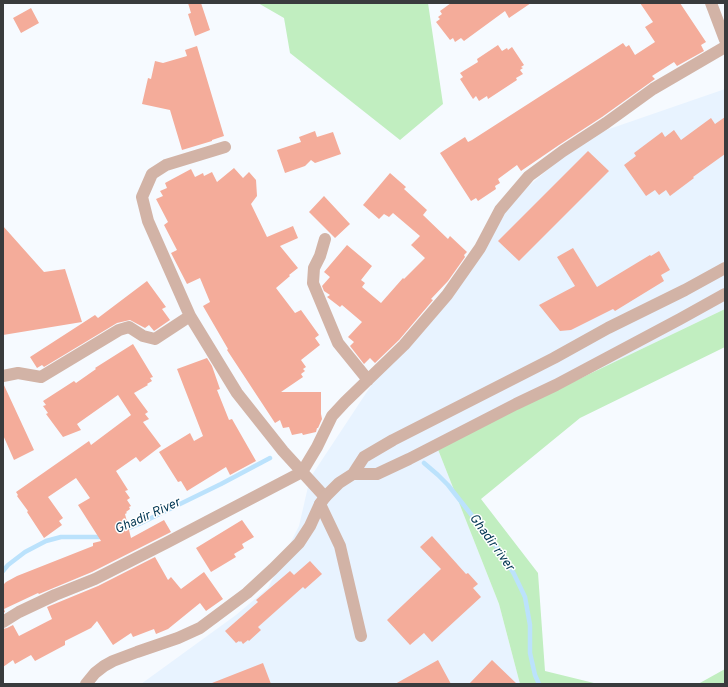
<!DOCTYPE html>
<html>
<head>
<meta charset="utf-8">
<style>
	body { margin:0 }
	#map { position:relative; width:728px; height:687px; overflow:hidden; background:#f6faff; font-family:Overpass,sans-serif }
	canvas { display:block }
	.frame { position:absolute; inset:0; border:4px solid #393b3d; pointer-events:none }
</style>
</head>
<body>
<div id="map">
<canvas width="728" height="687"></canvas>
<div class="frame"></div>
</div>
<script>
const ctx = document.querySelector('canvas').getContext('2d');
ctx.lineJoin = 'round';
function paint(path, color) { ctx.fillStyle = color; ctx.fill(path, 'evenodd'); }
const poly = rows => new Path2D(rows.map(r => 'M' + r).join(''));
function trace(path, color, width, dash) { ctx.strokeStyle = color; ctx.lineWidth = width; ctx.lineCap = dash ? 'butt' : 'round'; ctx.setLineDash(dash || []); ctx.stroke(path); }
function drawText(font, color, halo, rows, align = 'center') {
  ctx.font = font + ' Overpass,sans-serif'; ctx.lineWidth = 3; ctx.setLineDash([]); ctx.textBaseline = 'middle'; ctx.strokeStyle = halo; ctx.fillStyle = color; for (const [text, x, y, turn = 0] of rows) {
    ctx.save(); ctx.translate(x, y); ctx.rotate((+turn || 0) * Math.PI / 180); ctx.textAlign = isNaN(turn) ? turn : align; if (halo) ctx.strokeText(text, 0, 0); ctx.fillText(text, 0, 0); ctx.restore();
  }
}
paint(poly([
	[725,89,725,309,437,447,499,604,520,684,141,684,236,615,268,588,299,526,310,478,380,372,444,304,490,219,586,137]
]), '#e8f3ff');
paint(poly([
	[258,3,428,3,443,104,400,140,290,53,284,18],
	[725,309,725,347,580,418,481,499,538,573,545,671,598,684,520,684,499,604,437,447],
	[725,669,725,684,698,684]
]), '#c1eec0');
trace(poly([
	[424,463,438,475,448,485,503,555,514,574,525,597,530,625,530,653,535,675,539,684],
	[124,530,139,524,221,484,270,458],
	[3,571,8,565,25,552,46,541,61,537,99,537,103,536]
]), '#bbe2fc', 4.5);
paint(poly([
	[188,3,201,3,210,30,195,36,188,14,191,13],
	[451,3,531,3,509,18,505,11,464,41,461,38,455,42,453,38,450,40,436,22,440,19,438,17,442,14,440,11],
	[640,3,680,3,706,42,701,45,704,51,677,66,674,62,652,76,655,79,602,117,559,145,521,171,517,165,498,179,500,183,495,186,496,189,478,201,476,198,471,201,440,153,465,137,468,142,472,140,623,43,626,47,629,45,635,55,655,42,645,27,653,22],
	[31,8,39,23,21,33,13,18],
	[498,45,502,51,507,48,508,50,512,47,524,65,521,67,523,68,520,70,523,74,516,78,517,80,488,99,487,96,479,101,476,96,473,99,460,79,463,77,460,73,478,62,477,59],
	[197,46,224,136,212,140,212,141,182,150,170,110,142,104,148,78,151,79,155,61,163,63,187,56,185,50],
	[725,117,725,154,693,177,694,178,670,196,666,190,659,195,655,190,646,196,624,165,636,156,634,153,662,132,665,137,674,130,681,140,711,118,715,124],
	[315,131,317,137,333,132,341,154,315,163,311,160,305,166,285,173,277,150,301,142,299,137],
	[588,151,609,171,519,261,498,241],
	[234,168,243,178,249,172,256,180,257,196,251,204,267,237,293,226,298,238,280,246,298,268,289,275,290,276,276,288,295,313,301,310,319,335,315,338,320,345,301,360,306,367,303,369,305,371,301,374,303,377,281,392,321,392,321,414,322,419,318,428,317,428,316,432,303,435,302,433,292,435,289,427,283,428,280,420,275,423,227,350,228,349,203,306,210,302,200,278,187,284,171,253,177,250,164,225,168,222,156,199,163,196,160,191,167,188,165,183,191,169,195,177,203,173,204,176,212,172,217,182],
	[390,173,406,187,404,189,427,210,423,215,448,239,450,236,467,252,464,255,465,257,448,281,431,299,433,300,399,340,375,363,370,358,364,364,350,346,354,342,348,337,362,322,342,305,340,307,327,297,330,295,324,291,322,286,330,277,324,272,347,245,372,266,361,280,365,283,362,287,381,303,403,278,404,279,425,258,411,245,420,236,393,213,389,217,384,214,379,219,363,205],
	[324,196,350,224,335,238,309,212],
	[3,226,44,272,65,269,82,322,3,335],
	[573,248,597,287,650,255,651,256,659,251,670,270,661,275,664,281,615,311,613,309,571,330,560,331,539,305,575,286,557,257],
	[147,281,166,307,162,309,170,320,154,331,149,325,145,328,130,320,117,323,44,367,42,365,37,368,30,357,95,315,98,318],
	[133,344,153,377,150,378,152,381,147,384,148,385,134,393,148,412,145,414,149,419,143,422,161,446,140,462,136,457,116,471,128,490,125,491,130,498,127,500,131,506,129,507,130,509,126,512,127,513,125,514,131,538,164,520,171,532,92,572,39,594,38,593,4,609,5,612,3,613,3,585,6,582,17,576,93,546,93,543,101,541,78,505,90,498,76,478,48,497,63,518,59,521,62,525,44,538,27,512,28,511,17,496,18,495,16,492,89,441,91,445,131,415,118,395,77,424,81,430,63,437,46,414,48,413,43,406,46,405,43,401,74,381,76,383,96,369,95,368],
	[207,358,212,366,220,389,217,390,229,420,232,419,256,461,230,475,226,467,187,491,181,481,178,482,159,452,190,433,194,441,203,436,177,369],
	[3,383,34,450,14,460,3,435],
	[242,520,254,537,242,544,244,548,234,554,236,557,211,572,196,548],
	[432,536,466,574,468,573,478,584,473,588,481,597,432,642,424,633,410,645,387,620,441,569,420,547],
	[155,557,168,580,171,577,181,589,204,572,223,599,206,611,200,603,168,629,156,634,154,629,133,637,131,633,113,645,97,621,91,628,65,641,65,645,35,661,31,655,15,664,13,660,3,667,3,629,7,628,13,625,19,636,52,619,47,607,98,586],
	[310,561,322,574,305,589,303,587,258,627,261,630,249,641,248,640,243,644,241,641,240,642,239,641,236,643,225,631,258,602,256,600,290,571,294,575],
	[438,660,451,684,395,684],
	[492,660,517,684,469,684],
	[263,663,271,684,212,684,212,683]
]), '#f4ac9a');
trace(poly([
	[711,3,725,40],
	[225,147,166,165,152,174,142,197,148,221,190,316,237,393,283,451,325,497],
	[325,239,320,256,314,268,313,283,338,343,368,380],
	[3,376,18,373,41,377,119,330,129,327,143,336,155,339,190,316],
	[320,504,340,546,361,636],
	[3,622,19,612,55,595,95,579,166,543,302,472,317,447,332,416,345,402,404,345,447,295,480,248,500,210,529,176,563,151,606,123,653,89,725,47]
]), '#d2b3a6', 12);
trace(poly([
	[353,474,377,474,409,459,516,404,556,385,680,319,725,294],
	[86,684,95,673,104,666,113,661,137,652,178,638,200,628,247,593,273,569,299,543,310,526,320,504,325,497,339,483,353,474,364,457,393,440,554,358,608,328,685,290,725,268]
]), '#d2b3a6', 12);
drawText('italic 13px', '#003652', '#fff', [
	["Ghadir River",148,517,-24],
	["Ghadir river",491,543,54]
]);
</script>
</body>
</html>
